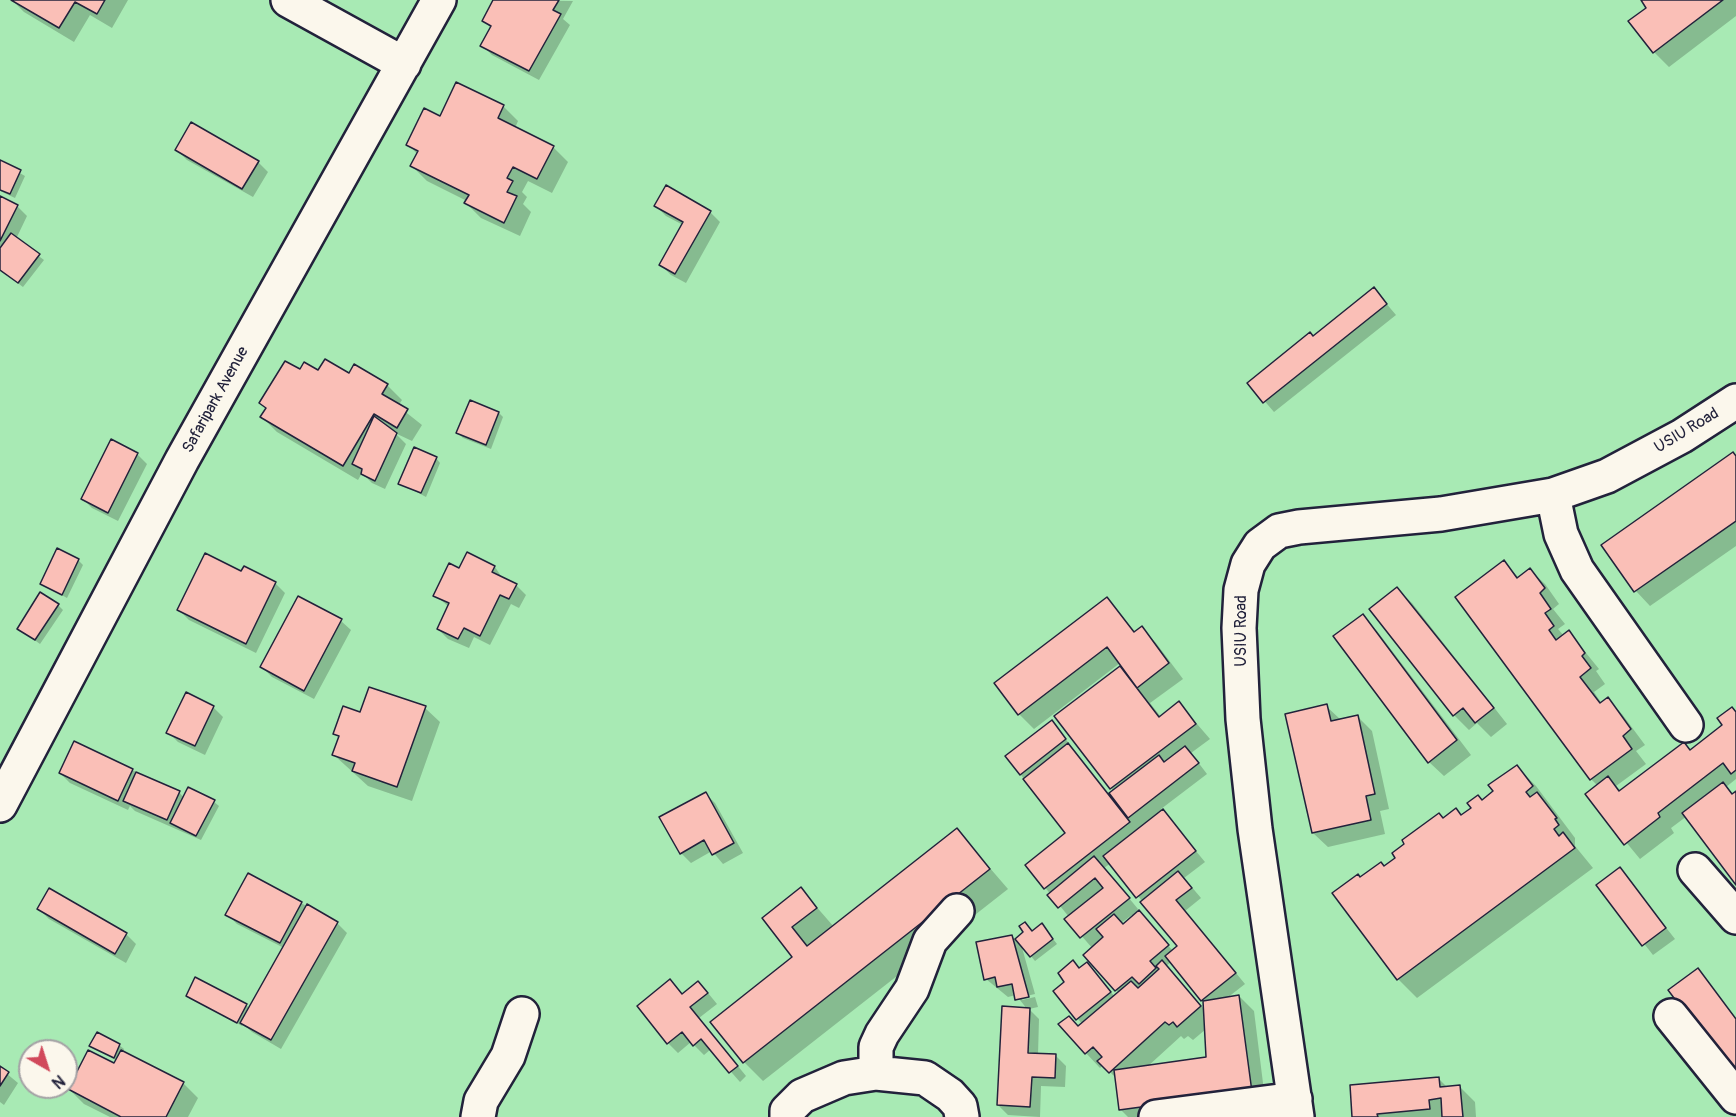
<!DOCTYPE html>
<html>
<head>
<meta charset="utf-8">
<style>
	body { margin:0 }
	#map { position:relative; width:1736px; height:1117px; overflow:hidden; background:#fbf7ec; font-family:Pangolin,sans-serif }
	canvas { display:block }
	.north { position:absolute; left:18px; top:1039px; width:60px; height:60px; box-sizing:border-box; background:#fbf7ec; border:2px solid #a4a2a5; border-radius:50%; rotate:141deg; font-size:16px; font-weight:700; line-height:24px; text-align:center; color:#22223b }
	.north::after { content:''; display:block; margin:auto; width:21px; height:27px; background:#d1495b; clip-path:polygon(50% 0,100% 100%,50% 72%,0 100%) }
</style>
</head>
<body>
<div id="map">
<canvas width="1736" height="1117"></canvas>
<div class="north">N</div>
</div>
<script>
const ctx = document.querySelector('canvas').getContext('2d');
ctx.lineJoin = 'round';
function paint(path, color) { ctx.fillStyle = color; ctx.fill(path, 'evenodd'); }
const poly = rows => new Path2D(rows.map(r => 'M' + r).join(''));
function trace(path, color, width, dash) { ctx.strokeStyle = color; ctx.lineWidth = width; ctx.lineCap = dash ? 'butt' : 'round'; ctx.setLineDash(dash || []); ctx.stroke(path); }
function drawText(font, color, halo, rows, align = 'center') {
  ctx.font = font + ' Pangolin,sans-serif'; ctx.lineWidth = 4.5; ctx.setLineDash([]); ctx.textBaseline = 'middle'; ctx.strokeStyle = halo; ctx.fillStyle = color; for (const [text, x, y, turn = 0] of rows) {
    ctx.save(); ctx.translate(x, y); ctx.rotate((+turn || 0) * Math.PI / 180); ctx.textAlign = isNaN(turn) ? turn : align; if (halo) ctx.strokeText(text, 0, 0); ctx.fillText(text, 0, 0); ctx.restore();
  }
}
paint(poly([
	[0,0,1736,0,1736,1117,0,1117],
	[30,1051,66,1051,66,1087,30,1087]
]), '#a8eab4');
paint(poly([
	[12,0,128,0,112,28,90,15,74,42,24,12],
	[495,0,573,1,563,19,570,25,539,80,492,55,482,45,491,28,484,21],
	[1642,0,1736,0,1736,16,1669,67,1654,52,1648,8],
	[503,106,518,121,515,128,553,147,568,162,552,193,528,181,522,192,527,197,523,204,531,212,520,236,481,218,466,203,467,201,427,181,412,166,418,155,408,144,440,118],
	[177,150,258,162,268,172,253,197,187,160],
	[0,162,25,176,15,198,0,191],
	[0,197,17,206,27,216,16,239,44,260,23,287,0,270],
	[656,206,710,212,720,222,686,283,671,275,661,265,683,225,666,216],
	[1374,289,1396,315,1274,412,1249,383,1313,337],
	[300,371,349,375,387,385,402,400,398,406,422,425,412,441,395,433,406,444,385,489,372,483,362,473,358,480,277,432,262,417,267,409,261,403],
	[499,413,503,417,491,449,463,438,458,433],
	[137,454,147,464,118,521,92,508,82,498],
	[1736,457,1736,546,1650,606,1636,591,1603,545],
	[436,458,440,463,426,497,400,483],
	[467,554,495,567,503,579,516,585,526,595,519,608,511,604,490,645,474,637,469,648,448,639,438,629,449,607,435,595,460,570],
	[78,560,83,565,67,598,42,584],
	[1504,562,1519,578,1530,570,1545,584,1559,604,1553,609,1565,624,1558,629,1564,636,1569,632,1599,669,1596,671,1605,684,1594,692,1602,704,1607,699,1622,714,1645,745,1636,751,1646,764,1616,786,1621,791,1691,751,1736,713,1736,779,1726,787,1733,795,1736,793,1736,882,1687,816,1671,828,1674,833,1640,859,1587,795,1598,786,1591,779],
	[242,573,275,583,285,593,256,653,189,620,179,610],
	[1397,589,1412,603,1507,724,1491,737,1477,723,1469,730,1454,715,1371,609],
	[298,598,341,621,351,630,314,699,272,677,262,667],
	[1107,599,1136,633,1141,628,1156,643,1183,679,1150,703,1161,717,1179,703,1210,739,1191,753,1207,774,1161,809,1205,862,1184,878,1201,898,1185,911,1245,984,1227,998,1239,996,1254,1011,1266,1107,1188,1117,1128,1117,1120,1109,1117,1079,1103,1065,1100,1068,1086,1053,1079,1028,1083,1025,1055,991,1087,964,1115,997,1119,993,1085,955,1093,949,1067,919,1069,917,1027,865,1067,834,1007,757,1052,722,1110,795,1114,792,1056,716,1122,666,1120,663,1034,729,1019,714],
	[1111,863,1179,946,1173,951,1137,911,1138,909,1104,868],
	[1132,915,1133,917,1123,925,1121,923],
	[1171,962,1205,1003,1205,1010,1166,966],
	[1206,1029,1208,1059,1147,1067,1181,1036,1184,1039,1188,1036,1193,1040],
	[58,605,63,610,40,644,18,628],
	[1363,616,1377,631,1471,755,1444,776,1429,762],
	[1326,706,1341,720,1357,716,1372,731,1389,809,1380,811,1385,834,1328,847,1313,833],
	[213,707,223,717,205,755,178,742,168,732],
	[425,708,440,722,412,801,368,786,334,755,340,738,335,734],
	[1517,767,1536,786,1575,838,1575,846,1593,868,1417,998,1398,979,1361,878,1385,868,1443,820,1462,817,1495,792],
	[132,770,179,792,184,798,214,802,219,806,201,840,135,811,130,806,128,810,70,783,60,773],
	[705,793,715,803,743,853,723,864,712,851,691,863,681,853],
	[957,830,1008,889,763,1081,744,1062,794,957,764,918,801,889,834,927],
	[1620,869,1675,939,1653,955,1598,885],
	[301,903,337,923,347,933,281,1049,252,1032,243,1024,242,1026,187,996,246,1005,250,1009,284,948,237,924,227,914],
	[39,909,126,934,136,944,126,963,49,919],
	[1046,930,1057,944,1035,961,1021,944,1035,994,1022,997,1022,1000,1035,997,1038,1007,1029,1009,1039,1019,1038,1055,1056,1056,1066,1066,1065,1087,1041,1086,1040,1117,1008,1115,998,1105,1027,1009,1016,995,1008,997,986,979,1012,936,1016,940,1025,932],
	[1697,970,1736,1018,1736,1077],
	[708,993,717,1004,699,1018,746,1076,740,1082,711,1049,704,1055,691,1042,678,1053,668,1043,683,995],
	[91,1045,119,1045,124,1049,123,1053,183,1083,198,1098,188,1117,110,1117,84,1104,69,1089,115,1065,117,1061],
	[0,1068,18,1083,4,1105,0,1102],
	[1438,1078,1448,1088,1460,1087,1475,1102,1476,1117,1354,1117]
]), '#0003');
const building = poly([
	[11,0,105,0,97,14,75,2,59,28,11,0],
	[493,0,559,0,553,10,561,14,529,71,480,46,491,26,482,21,493,0],
	[1641,0,1723,0,1653,53,1628,21,1646,8,1641,0],
	[456,82,504,105,498,118,554,146,537,179,513,167,507,178,513,181,507,192,517,196,504,223,464,203,469,195,410,166,418,151,406,145,424,108,440,116,456,82],
	[191,122,259,161,242,189,175,150,191,122],
	[0,160,21,170,10,194,0,190,0,160],
	[666,185,711,211,675,274,659,265,683,222,654,206,666,185],
	[0,196,18,205,0,241,0,196],
	[11,233,40,254,18,283,0,270,0,248,11,233],
	[1374,287,1387,304,1263,403,1247,383,1310,332,1313,336,1374,287],
	[325,359,349,373,354,364,388,384,382,394,408,409,397,428,374,414,343,466,260,417,266,408,259,403,285,361,300,369,304,362,318,370,325,359],
	[470,400,499,412,486,445,456,433,470,400],
	[374,416,397,433,375,481,361,474,362,469,352,464,374,416],
	[111,439,138,453,108,513,81,499,111,439],
	[414,447,437,457,421,493,398,484,414,447],
	[1733,452,1736,456,1736,521,1634,592,1601,545,1733,452],
	[57,548,79,559,62,595,40,584,57,548],
	[467,552,495,566,492,572,517,584,509,599,500,595,480,636,464,628,458,639,437,629,449,603,433,596,449,563,459,568,467,552],
	[205,553,241,571,244,566,276,582,246,644,177,610,205,553],
	[1504,560,1517,578,1530,568,1545,588,1540,593,1551,609,1545,613,1554,626,1549,630,1556,640,1569,630,1585,653,1582,656,1591,668,1580,677,1600,703,1608,697,1631,729,1623,736,1632,749,1590,780,1455,597,1504,560],
	[1397,587,1494,708,1475,723,1463,708,1453,716,1369,609,1397,587],
	[40,592,59,604,35,640,17,629,40,592],
	[298,596,342,619,304,691,260,667,298,596],
	[1107,597,1134,632,1142,626,1169,663,1137,688,1107,647,1018,715,994,683,1107,597],
	[1363,614,1457,740,1428,763,1333,636,1363,614],
	[1120,666,1159,717,1179,701,1196,724,1110,789,1054,716,1120,666],
	[369,687,426,706,397,787,352,771,355,763,332,755,339,736,333,734,343,706,360,712,369,687],
	[186,692,214,706,195,746,166,733,186,692],
	[1327,704,1331,721,1358,715,1375,794,1366,796,1371,820,1312,833,1285,714,1327,704],
	[1732,707,1736,712,1736,770,1731,774,1723,763,1658,813,1660,817,1624,845,1585,794,1608,776,1619,791,1684,742,1690,750,1722,725,1717,718,1732,707],
	[1052,720,1066,739,1020,775,1005,756,1052,720],
	[74,741,133,769,118,801,59,773,74,741],
	[1068,743,1130,822,1044,889,1025,865,1065,833,1023,779,1068,743],
	[1185,746,1199,763,1128,818,1109,793,1159,755,1164,762,1185,746],
	[1517,765,1533,786,1526,792,1530,797,1537,792,1557,818,1555,819,1559,825,1554,829,1559,836,1563,832,1575,848,1397,980,1332,893,1358,874,1360,877,1381,862,1384,866,1395,858,1392,853,1404,844,1402,840,1439,813,1443,818,1456,808,1461,815,1471,808,1467,803,1478,795,1482,800,1493,791,1488,785,1517,765],
	[136,772,180,791,167,820,123,801,136,772],
	[1723,782,1732,794,1736,791,1736,885,1682,813,1723,782],
	[188,787,215,800,196,836,170,823,188,787],
	[706,792,734,843,712,855,704,840,680,854,659,817,706,792],
	[1163,809,1196,851,1136,898,1103,856,1163,809],
	[957,828,990,869,743,1063,710,1022,792,957,762,918,801,887,817,908,792,927,807,946,957,828],
	[1094,856,1130,898,1080,938,1064,919,1103,888,1095,878,1058,908,1047,895,1094,856],
	[1620,867,1666,928,1642,946,1596,885,1620,867],
	[1178,871,1192,888,1176,900,1236,973,1201,1001,1165,956,1177,946,1140,902,1178,871],
	[248,873,302,902,280,943,225,915,248,873],
	[49,888,127,933,115,954,37,909,49,888],
	[307,904,338,922,271,1040,240,1023,307,904],
	[1139,910,1169,945,1150,961,1156,968,1139,984,1132,977,1115,991,1083,955,1103,937,1096,929,1114,914,1123,924,1139,910],
	[1025,922,1032,931,1042,923,1053,939,1030,957,1015,939,1023,932,1019,926,1025,922],
	[1012,935,1029,997,1015,1000,1012,984,997,987,995,977,984,980,976,942,1012,935],
	[1073,960,1079,968,1087,962,1111,992,1076,1020,1053,991,1064,982,1058,973,1073,960],
	[1162,960,1201,1006,1177,1027,1173,1022,1169,1025,1165,1022,1109,1073,1097,1061,1102,1057,1093,1047,1085,1054,1058,1024,1069,1016,1078,1026,1131,981,1138,988,1159,969,1156,966,1162,960],
	[1698,968,1736,1019,1736,1070,1731,1074,1668,990,1698,968],
	[195,977,247,1004,237,1023,186,996,195,977],
	[670,979,682,994,698,981,708,993,690,1007,738,1066,729,1073,701,1039,693,1046,682,1032,667,1044,637,1006,670,979],
	[1239,995,1252,1092,1119,1110,1114,1070,1206,1057,1203,1001,1239,995],
	[1002,1006,1030,1008,1028,1053,1056,1054,1055,1078,1032,1077,1030,1107,997,1105,1002,1006],
	[97,1032,120,1044,114,1058,89,1046,97,1032],
	[88,1050,114,1063,121,1050,184,1082,166,1117,121,1117,68,1089,88,1050],
	[0,1066,9,1072,0,1086,0,1066],
	[1439,1077,1440,1087,1460,1085,1463,1117,1442,1117,1441,1098,1429,1100,1430,1109,1377,1114,1378,1117,1352,1117,1350,1085,1439,1077]
]);
paint(building, '#fabfb7');
trace(building, '#22223b', 1.5);
const minor = poly([
	[288,0,404,64],
	[1553,495,1561,534,1577,570,1686,725],
	[0,805,182,460,439,0],
	[1695,870,1736,917],
	[1671,1016,1736,1097],
	[876,1073,876,1047,882,1034,912,989,930,941,957,911],
	[478,1117,481,1101,508,1056,522,1014],
	[787,1117,787,1111,802,1096,844,1078,876,1073,925,1078,950,1095,960,1106,962,1117],
	[1156,1117,1295,1099],
	[1297,1117,1255,829,1243,719,1239,628,1241,590,1248,564,1260,545,1279,531,1299,527,1441,514,1553,495,1607,476,1682,436,1736,401]
]);
trace(minor, '#22223b', 38);
trace(minor, '#fbf7ec', 33);
drawText('16px', '#22223b', '#fbf7ec', [
	["Safaripark Avenue",216,400,-61],
	["USIU Road",1687,431,-31],
	["USIU Road",1242,631,-90]
]);
</script>
</body>
</html>
